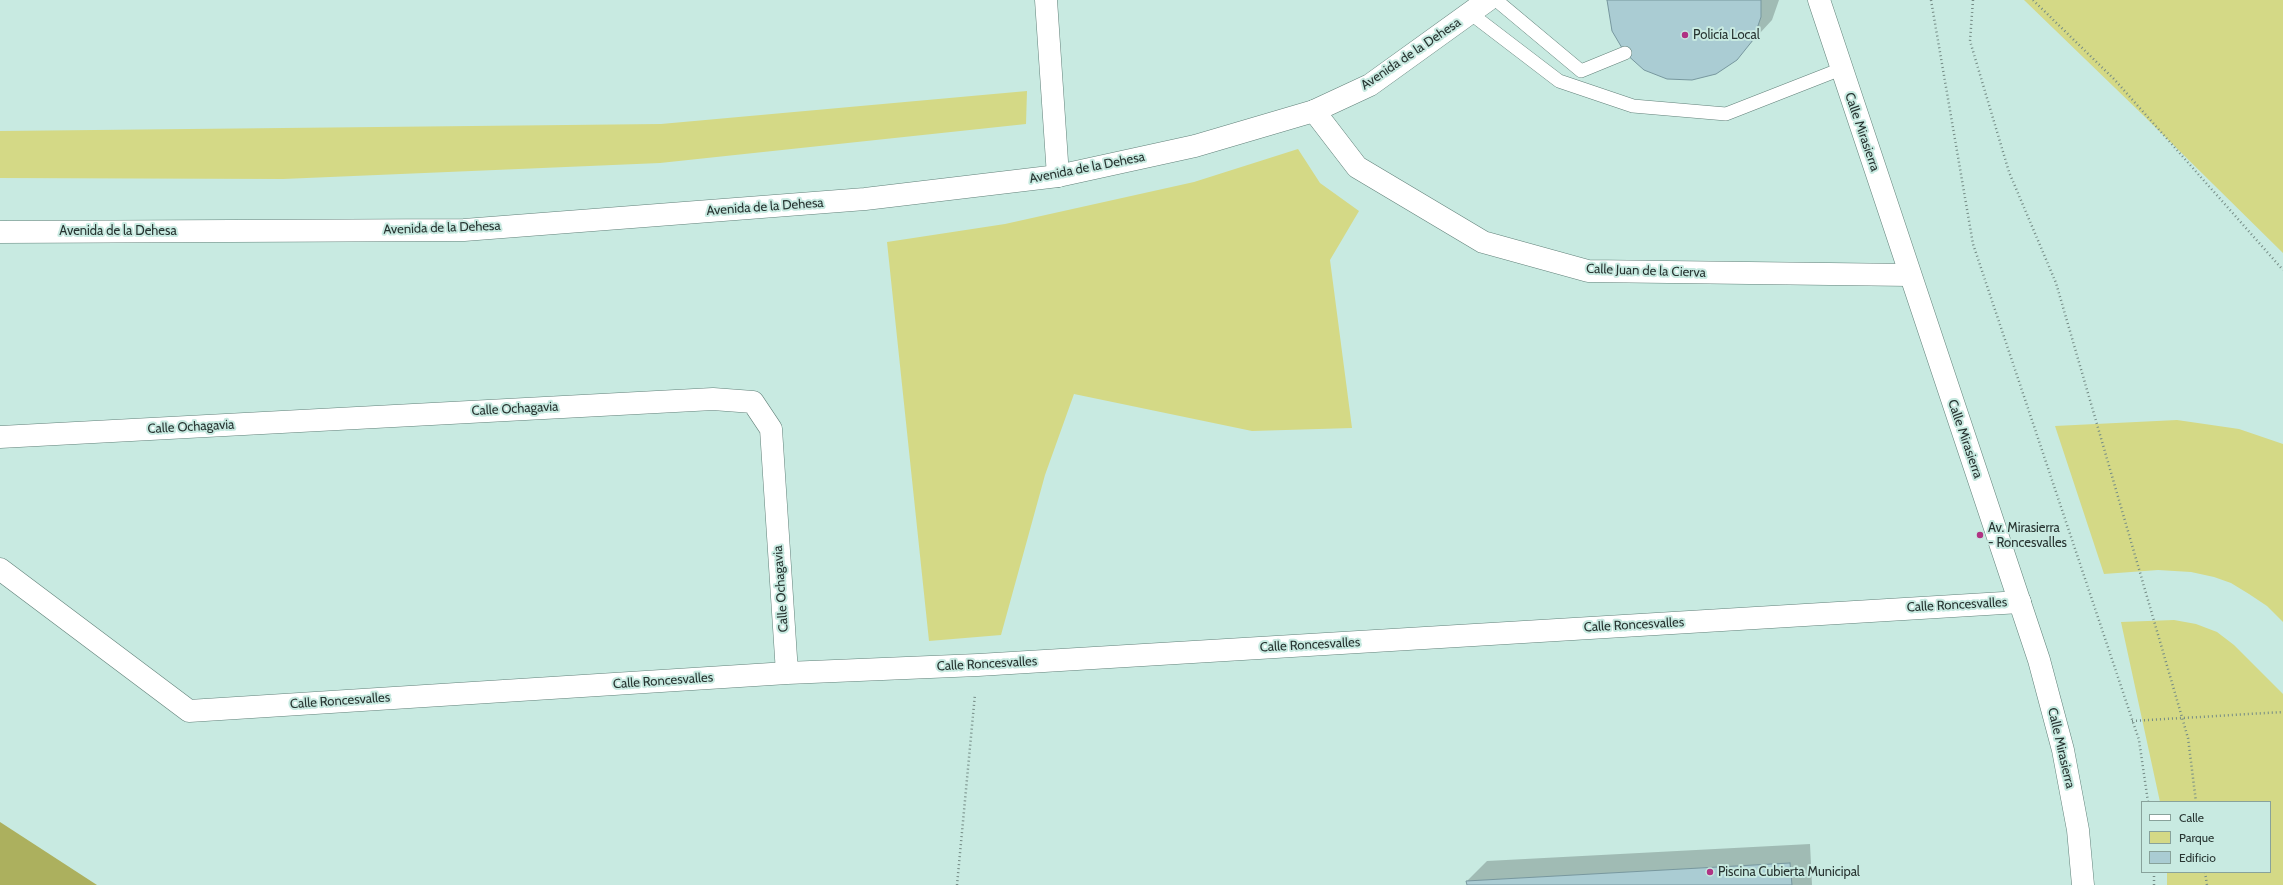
<!DOCTYPE html>
<html>
<head>
<meta charset="utf-8">
<style>
	body { margin:0 }
	#map { position:relative; width:2283px; height:885px; overflow:hidden; background:#c8eae1; font-family:Cabin,sans-serif }
	canvas { display:block }
	.legend { position:absolute; left:2141px; top:801px; width:130px; height:72px; box-sizing:border-box; background:#c8eae1; border:1px solid #88a29b; margin:0; padding:5px 7px; list-style:none; font-size:12px; color:#283532 }
	.legend li { display:flex; align-items:center; gap:8px; height:20px }
	.legend b { width:20px; border:1px solid #88a29b }
</style>
</head>
<body>
<div id="map">
<canvas width="2283" height="885"></canvas>
<ul class="legend">
<li><b style="height:5px;background:#fff"></b>Calle</li>
<li><b style="height:11px;background:#d4d986"></b>Parque</li>
<li><b style="height:11px;background:#aaccd3"></b>Edificio</li>
</ul>
</div>
<script>
const ctx = document.querySelector('canvas').getContext('2d');
ctx.lineJoin = 'round';
function paint(path, color) { ctx.fillStyle = color; ctx.fill(path, 'evenodd'); }
const poly = rows => new Path2D(rows.map(r => 'M' + r).join(''));
function trace(path, color, width, dash) { ctx.strokeStyle = color; ctx.lineWidth = width; ctx.lineCap = dash ? 'butt' : 'round'; ctx.setLineDash(dash || []); ctx.stroke(path); }
function drawText(font, color, halo, rows, align = 'center') {
  ctx.font = font + ' Cabin,sans-serif'; ctx.lineWidth = 4; ctx.setLineDash([]); ctx.textBaseline = 'middle'; ctx.strokeStyle = halo; ctx.fillStyle = color; for (const [text, x, y, turn = 0] of rows) {
    ctx.save(); ctx.translate(x, y); ctx.rotate((+turn || 0) * Math.PI / 180); ctx.textAlign = isNaN(turn) ? turn : align; if (halo) ctx.strokeText(text, 0, 0); ctx.fillText(text, 0, 0); ctx.restore();
  }
}
paint(poly([
	[2024,0,2283,0,2283,253,2144,116],
	[1027,91,1026,124,660,163,283,179,0,178,0,131,661,124],
	[1298,149,1320,183,1359,211,1330,260,1352,428,1252,431,1074,394,1045,475,1001,635,929,641,887,242,1005,224,1194,182],
	[2177,420,2239,429,2283,444,2283,622,2267,606,2249,594,2231,583,2214,577,2191,572,2158,570,2104,574,2055,426],
	[2174,620,2196,624,2217,632,2234,645,2283,694,2283,885,2167,885,2167,872,2270,872,2270,802,2160,802,2121,622]
]), '#d4d986');
paint(poly([
	[0,822,97,885,0,885]
]), '#acb05e');
paint(poly([
	[1608,0,1779,0,1772,20,1736,59,1613,30],
	[1810,844,1812,885,1468,885,1467,881,1487,861]
]), '#0003');
const building = poly([
	[1607,0,1761,0,1761,17,1753,40,1737,60,1716,74,1692,80,1667,79,1644,70,1625,53,1612,31,1607,0],
	[1790,863,1792,885,1467,885,1466,881,1790,863]
]);
paint(building, '#aaccd3');
trace(building, '#77979e', 1);
const service = poly([
	[1496,0,1581,71,1625,53],
	[1470,13,1559,81,1633,106,1726,114,1841,69]
]);
const minor = poly([
	[1046,0,1058,176],
	[1314,111,1357,167,1483,242,1588,271,1910,275],
	[0,437,713,399,753,402,771,429,787,673],
	[0,569,189,711,787,673,978,665,2020,602]
]);
const tertiary = poly([
	[1819,0,2039,660,2063,750,2078,830,2083,885],
	[0,232,464,230,865,199,1058,176,1195,146,1314,111,1370,85,1488,0]
]);
trace(service, '#618079', 14);
trace(minor, '#618079', 23);
trace(tertiary, '#618079', 23);
trace(poly([
	[1931,0,1973,244,2139,740,2148,802],
	[1973,0,1970,41,2009,172,2056,283,2188,738,2196,802],
	[2033,0,2115,80,2283,270],
	[2132,721,2283,712],
	[2154,872,2154,885],
	[2205,872,2207,885],
	[957,885,975,694]
]), '#748b85', 2.5, [1, 3]);
trace(service, '#fff', 13);
trace(minor, '#fff', 22);
trace(tertiary, '#fff', 22);
for (const [x, y, r, color] of [
	[1685,35,4,"#b03383"],
	[1980,535,4,"#b03383"],
	[1710,872,4,"#b03383"]
]) { const dot = new Path2D(); dot.arc(x, y, r, 0, 2 * Math.PI); ctx.fillStyle = color; ctx.fill(dot); trace(dot, '#c8eae1', 1.5); }
drawText('13px', '#283532', '#c8eae1', [
	["Policía Local",1693,35],
	["Av. Mirasierra",1988,528],
	["- Roncesvalles",1988,543],
	["Piscina Cubierta Municipal",1718,872]
], 'left');
drawText('13px', '#283532', '#c8eae1', [
	["Avenida de la Dehesa",1411,54,-34],
	["Calle Mirasierra",1862,132,71],
	["Avenida de la Dehesa",1087,168,-11],
	["Avenida de la Dehesa",765,207,-4],
	["Avenida de la Dehesa",442,228,-2],
	["Avenida de la Dehesa",118,231],
	["Calle Juan de la Cierva",1646,271,2],
	["Calle Ochagavia",515,409,-3],
	["Calle Ochagavia",191,427,-3],
	["Calle Mirasierra",1965,439,71],
	["Calle Ochagavia",781,589,-94],
	["Calle Roncesvalles",1957,605,-3],
	["Calle Roncesvalles",1634,625,-3],
	["Calle Roncesvalles",1310,645,-3],
	["Calle Roncesvalles",987,664,-3],
	["Calle Roncesvalles",663,681,-4],
	["Calle Roncesvalles",340,701,-4],
	["Calle Mirasierra",2061,748,77]
]);
</script>
</body>
</html>
